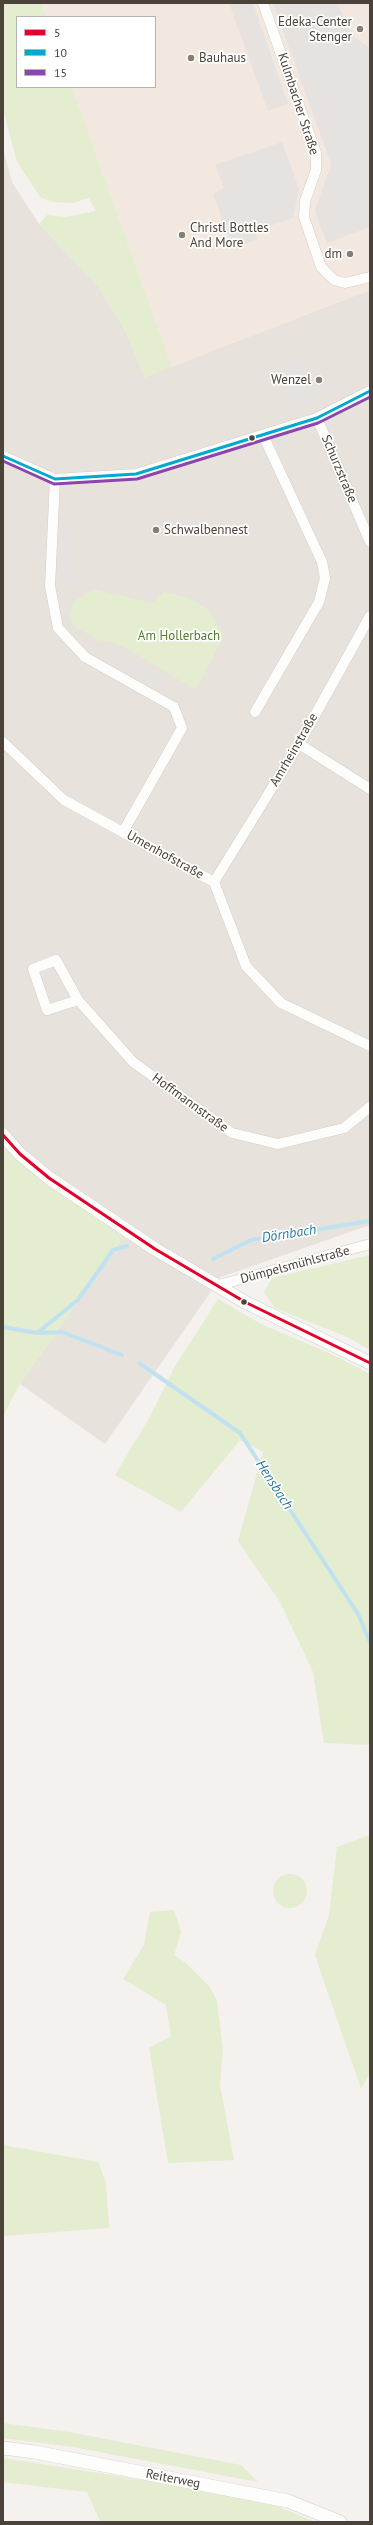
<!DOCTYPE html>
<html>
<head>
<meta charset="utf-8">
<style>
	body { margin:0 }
	#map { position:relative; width:373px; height:2525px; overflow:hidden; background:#f4f1ee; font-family:"PT Sans",sans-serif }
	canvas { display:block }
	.frame { position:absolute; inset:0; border:4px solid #4b4239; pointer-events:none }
	.legend { position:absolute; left:16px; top:16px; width:140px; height:72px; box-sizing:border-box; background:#fff; border:1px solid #b7b3b0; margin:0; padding:5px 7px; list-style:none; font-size:12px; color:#4b4239 }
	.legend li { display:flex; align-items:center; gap:8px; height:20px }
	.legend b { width:20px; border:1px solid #b7b3b0 }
</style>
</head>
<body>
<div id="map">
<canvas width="373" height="2525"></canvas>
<div class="frame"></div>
<ul class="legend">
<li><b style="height:5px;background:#e4002b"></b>5</li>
<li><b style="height:5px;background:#00a9ce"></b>10</li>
<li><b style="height:5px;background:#8e44ad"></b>15</li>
</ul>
</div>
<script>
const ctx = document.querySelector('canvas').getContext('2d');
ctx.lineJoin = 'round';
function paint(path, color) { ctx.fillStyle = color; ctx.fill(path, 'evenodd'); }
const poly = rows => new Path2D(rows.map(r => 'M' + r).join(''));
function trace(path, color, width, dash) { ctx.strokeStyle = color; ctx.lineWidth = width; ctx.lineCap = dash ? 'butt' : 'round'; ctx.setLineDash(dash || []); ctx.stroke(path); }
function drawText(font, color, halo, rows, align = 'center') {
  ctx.font = font + ' "PT Sans",sans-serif'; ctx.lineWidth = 3.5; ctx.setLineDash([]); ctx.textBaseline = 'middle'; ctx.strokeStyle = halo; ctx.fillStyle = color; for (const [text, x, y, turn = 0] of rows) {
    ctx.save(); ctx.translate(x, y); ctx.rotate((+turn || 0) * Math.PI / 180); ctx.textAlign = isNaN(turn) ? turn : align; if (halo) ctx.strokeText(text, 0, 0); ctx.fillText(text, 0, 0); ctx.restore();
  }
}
paint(poly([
	[3,149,12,182,39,224,98,286,126,332,144,377,370,290,370,1225,221,1277,105,1444,20,1384,123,1237,60,1193,8,1153,3,1144]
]), '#e7e2dc');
paint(poly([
	[41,3,370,3,370,290,172,367,72,87,155,87,155,17,46,17]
]), '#f3e8df');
paint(poly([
	[3,3,41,3,46,17,17,17,17,87,72,87,172,367,144,378,126,332,98,286,39,224,47,215,65,217,96,211,89,198,72,203,53,202,40,197,17,162,3,109],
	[93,589,152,603,164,592,187,597,209,610,224,636,196,690,126,648,113,642,100,641,74,626,70,616,73,602],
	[3,1144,8,1153,60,1193,123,1237,20,1384,3,1416],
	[370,1255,370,1350,347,1337,275,1308,264,1292,272,1278],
	[218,1299,261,1324,331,1354,370,1374,370,1745,324,1743,313,1672,280,1602,238,1541,263,1452,240,1440,181,1512,115,1475,151,1415,174,1368],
	[370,1835,370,2073,361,2089,315,1955,329,1915,337,1847],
	'273 1891a17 17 0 1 1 34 0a17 17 0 1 1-34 0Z',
	[174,1910,181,1932,174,1955,186,1963,209,1986,217,2001,223,2049,220,2085,234,2160,168,2163,149,2048,171,2036,166,2005,123,1979,144,1945,150,1912],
	[3,2145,98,2162,106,2183,109,2228,3,2236],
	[3,2423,69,2432,241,2465,258,2482,73,2447,3,2438],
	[3,2458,162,2483,277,2506,315,2522,100,2521,87,2492,3,2482]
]), '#e4edcf');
paint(poly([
	[229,3,253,3,288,104,268,111],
	[273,3,338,3,345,22,355,37,370,48,370,227,327,243,315,211,331,164],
	[282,142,299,189,293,218,255,231,258,239,233,249,213,194,224,188,215,165],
	[298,361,309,389,340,378,344,388,292,412,279,365],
	[63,528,75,528,73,587,60,587],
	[121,653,169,681,163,692,115,663]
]), '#e6e2df');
trace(poly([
	[213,1259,251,1240,370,1221],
	[3,1327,37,1333,62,1332,122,1355],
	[37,1333,78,1300,113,1250,127,1246],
	[139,1363,240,1433,358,1614,370,1642]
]), '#c0e2f0', 4);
const minor = poly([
	[263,3,316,153,316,170,305,201,304,217,321,267,334,280,345,283,370,277],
	[317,418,370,542],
	[3,456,55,479,136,474,317,418,370,391],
	[55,479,50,586,58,628,85,657,174,707,182,728,123,832],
	[255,712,319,602,325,578,322,562,263,435],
	[3,742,64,800,214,882,246,966,281,1003,370,1046],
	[299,744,370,789],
	[214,882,299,744,370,616],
	[78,1000,47,1010,33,969,56,960,78,1000,133,1062,232,1133,278,1144,344,1128,370,1107],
	[219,1285,370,1244]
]);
const tertiary = poly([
	[3,1135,20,1154,49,1178,155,1249,245,1302,370,1363],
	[3,2448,35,2452,288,2501,340,2522]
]);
trace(minor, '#d2cfcb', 11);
trace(tertiary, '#d2cfcb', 14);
trace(minor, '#fdfdfc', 10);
trace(tertiary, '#fdfdfc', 13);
trace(poly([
	[3,1135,20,1154,49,1178,155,1249,245,1302,370,1363]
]), '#e4002b', 3);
trace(poly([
	[3,456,55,479,136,474,317,418,370,391]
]), '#00a9ce', 3);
trace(poly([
	[3,461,54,484,137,479,318,423,370,397]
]), '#8e44ad', 3);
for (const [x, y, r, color] of [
	[360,29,4,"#867f78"],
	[191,58,4,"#867f78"],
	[182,235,4,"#867f78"],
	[350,254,4,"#867f78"],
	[319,380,4,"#867f78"],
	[252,438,3.5,"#4b4239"],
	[156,530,4,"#867f78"],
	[244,1302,3.5,"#4b4239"]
]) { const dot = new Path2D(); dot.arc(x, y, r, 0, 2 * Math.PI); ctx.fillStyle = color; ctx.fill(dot); trace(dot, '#fff', 1.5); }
drawText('13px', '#4b4239', '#fff', [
	["Edeka-Center",352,22],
	["Stenger",352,37],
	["Bauhaus",199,58,"left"],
	["Christl Bottles",190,228,"left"],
	["And More",190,243,"left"],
	["dm",342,254],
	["Wenzel",311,380],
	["Schwalbennest",164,530,"left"]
], 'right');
drawText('13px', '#4b4239', '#fff', [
	["Kulmbacher Straße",298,104,72],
	["Schurzstraße",339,469,67],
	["Amrheinstraße",294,750,-60],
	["Umenhofstraße",165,855,29],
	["Hoffmannstraße",190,1103,36],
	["Dümpelsmühlstraße",295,1265,-15],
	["Reiterweg",173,2479,11]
]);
drawText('13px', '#537e2b', '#fff', [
	["Am Hollerbach",179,636]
]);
drawText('italic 14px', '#2b7b9f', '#fff', [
	["Dörnbach",289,1234,-9],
	["Hensbach",274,1485,57]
]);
</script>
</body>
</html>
